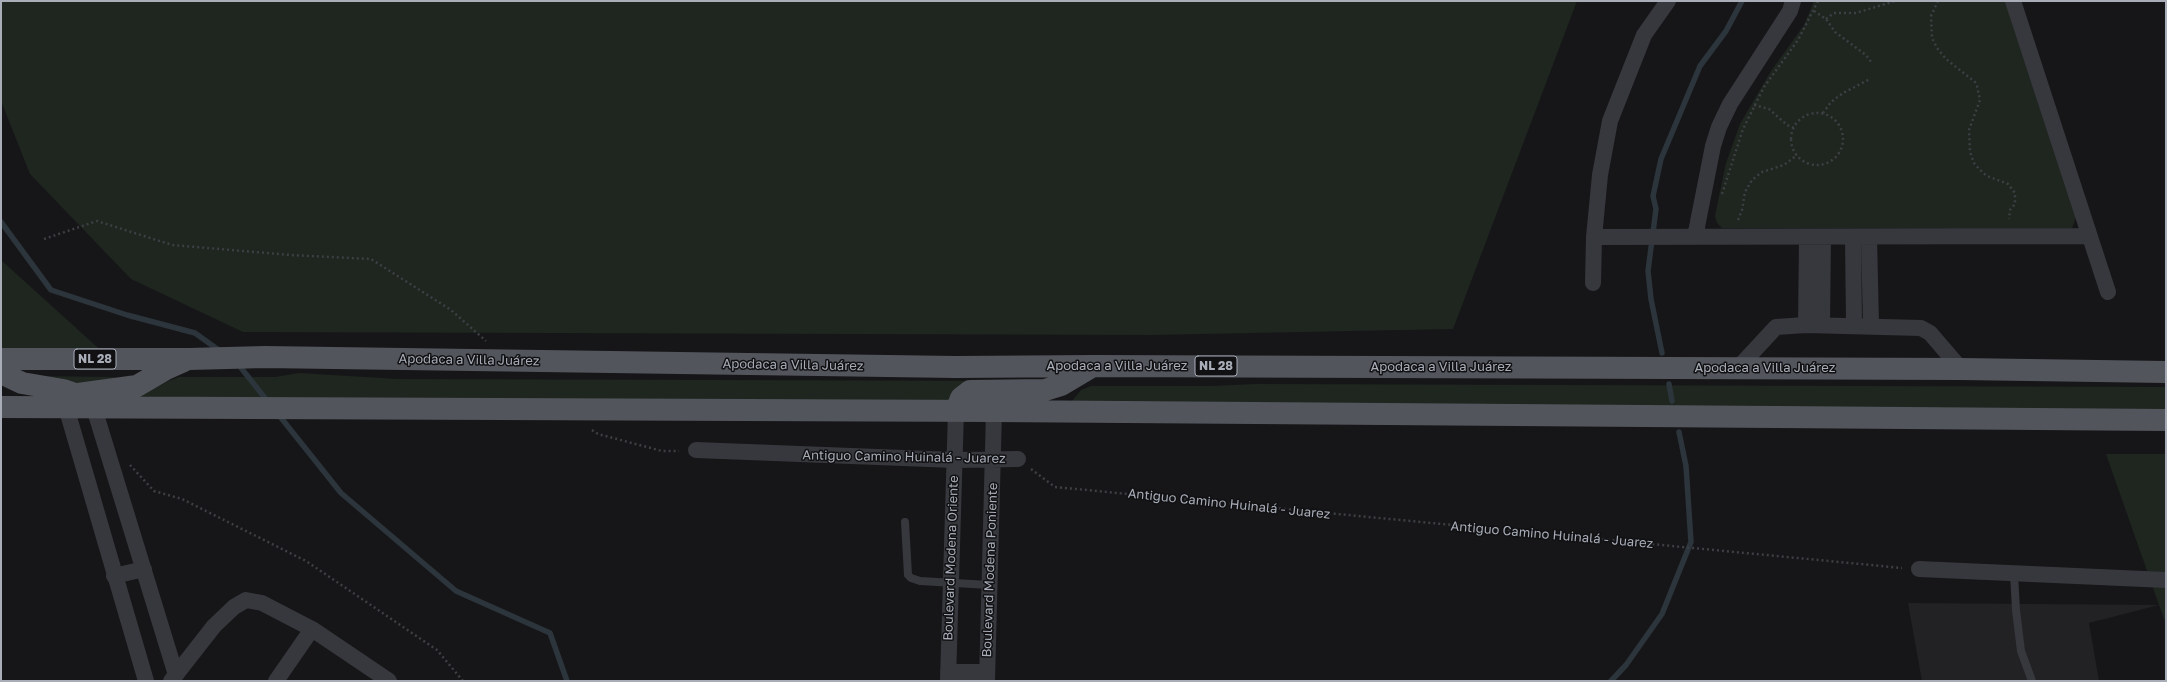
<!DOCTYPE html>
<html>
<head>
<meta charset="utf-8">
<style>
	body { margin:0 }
	#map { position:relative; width:2167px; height:682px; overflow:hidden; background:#161618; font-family:"Golos Text",sans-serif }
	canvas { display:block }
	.frame { position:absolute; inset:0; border:2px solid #a8adb8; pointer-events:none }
</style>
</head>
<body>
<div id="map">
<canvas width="2167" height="682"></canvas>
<div class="frame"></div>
</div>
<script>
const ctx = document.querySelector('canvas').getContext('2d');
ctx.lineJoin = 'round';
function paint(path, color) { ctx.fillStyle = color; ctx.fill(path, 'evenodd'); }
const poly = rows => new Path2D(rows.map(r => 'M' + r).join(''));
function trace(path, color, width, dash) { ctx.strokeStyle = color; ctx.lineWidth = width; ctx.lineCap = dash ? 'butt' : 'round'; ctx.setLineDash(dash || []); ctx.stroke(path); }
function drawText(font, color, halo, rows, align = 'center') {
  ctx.font = font + ' "Golos Text",sans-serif'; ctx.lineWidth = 3; ctx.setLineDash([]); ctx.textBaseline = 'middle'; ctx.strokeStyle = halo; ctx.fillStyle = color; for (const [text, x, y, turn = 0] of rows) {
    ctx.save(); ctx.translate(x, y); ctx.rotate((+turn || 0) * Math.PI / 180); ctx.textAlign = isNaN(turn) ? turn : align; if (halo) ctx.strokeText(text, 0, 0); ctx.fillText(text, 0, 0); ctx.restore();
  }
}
paint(poly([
	[1908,603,2159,605,2089,623,2099,681,1922,681]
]), '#222225');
paint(poly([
	[1,1,1577,1,1453,329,1151,335,243,332,131,279,30,174,1,101],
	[1814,1,2009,1,2076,217,2072,228,1722,228,1717,223,1715,216,1718,201,1726,163,1740,124,1771,71,1804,25],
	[1,260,106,355,1,350],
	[299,373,398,379,1029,381,947,405,96,398,141,396,166,382,179,377,275,377],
	[33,376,113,377,115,378,77,385],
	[1256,384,2166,387,2166,411,1072,401,1081,390,1091,386,1211,386],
	[2106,454,2166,454,2166,624,2159,605]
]), '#1e261f');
trace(poly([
	[1,222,51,290,127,315,195,333,220,351],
	[1662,353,1651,299,1648,271,1656,209,1653,196,1661,159,1700,66,1726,31,1742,1],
	[238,364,269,403],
	[1669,384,1672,401],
	[278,414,341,493,456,591,550,633,567,681],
	[1611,681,1626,665,1662,614,1691,542,1686,466,1679,432]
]), '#2c353c', 5.5);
trace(poly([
	[1938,1,1931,16,1932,38,1937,48,1946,59,1975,82,1977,86,1980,100,1969,130,1970,152,1974,163,1980,170,1987,176,2008,184,2015,193,2015,204,2010,210,2009,219],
	[1814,11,1826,19,1835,32,1866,55,1871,62],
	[1826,19,1834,13,1856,13,1895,1],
	[1754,105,1769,109,1787,125,1794,128],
	[1823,113,1831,102,1843,93,1870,79],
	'1791 139a26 26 0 1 1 52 0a26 26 0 1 1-52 0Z',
	[1722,194,1743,129,1764,87,1798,40,1818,1],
	[1738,220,1742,210,1745,192,1752,180,1762,172,1784,165,1797,155],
	[44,239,97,221,172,245,291,255,371,259,451,310,486,341],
	[592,430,598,434,662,451,679,451],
	[130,465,154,491,182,499,306,561,437,650,463,681],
	[1031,469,1055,487,1902,568]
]), '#3d3f44', 2.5, [2, 3]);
trace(poly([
	[905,522,908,575,911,578,920,581,989,585],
	[2014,574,2016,610,2021,651,2032,681]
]), '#37383d', 8);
trace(poly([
	[2013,1,2108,292],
	[1594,237,2089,236],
	[1695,237,1713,146,1719,127,1730,104,1790,11,1793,1],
	[1853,237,1854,325],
	[1869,237,1871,325],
	[1593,283,1594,237,1600,175,1610,121,1644,35,1668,1],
	[1806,325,1807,237],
	[1822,325,1823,237],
	[1737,369,1776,327,1806,325,1921,328,1930,333,1961,369],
	[66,407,146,681],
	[94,408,176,675],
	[696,450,955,460,1018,459],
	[1919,569,2166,580],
	[114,576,144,569],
	[948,672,986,672],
	[171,681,214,626,234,607,246,600,262,603,312,629,389,681],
	[276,681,312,629],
	[948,681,956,411],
	[987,681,994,411]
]), '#37383d', 16);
trace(poly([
	[1,359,189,359,265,357,956,367,1094,366,1961,369,2166,372],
	[1,373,22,383,63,390,86,398],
	[1,407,994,411,2166,420],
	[66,407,67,401,78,394,137,386,166,369,184,361],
	[956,411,961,398,970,391,1045,390,1061,385,1093,366]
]), '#53555c', 22);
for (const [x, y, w] of [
	[95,359,42],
	[1216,366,42]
]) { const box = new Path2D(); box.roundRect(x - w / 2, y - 10, w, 20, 3); ctx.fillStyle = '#111113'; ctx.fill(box); trace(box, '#a8adb8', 1); }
drawText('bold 12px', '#a8adb8', null, [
	["NL 28",95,359],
	["NL 28",1216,366]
]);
drawText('13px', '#a8adb8', '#111113', [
	["Apodaca a Villa Juárez",469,360,1],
	["Apodaca a Villa Juárez",793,365,1],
	["Apodaca a Villa Juárez",1117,366],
	["Apodaca a Villa Juárez",1441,367],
	["Apodaca a Villa Juárez",1765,368],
	["Antiguo Camino Huinalá - Juarez",904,457,1],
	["Antiguo Camino Huinalá - Juarez",1229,504,6],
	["Antiguo Camino Huinalá - Juarez",1552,535,5],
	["Boulevard Modena Oriente",951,558,-88],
	["Boulevard Modena Poniente",990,570,-88]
]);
</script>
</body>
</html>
